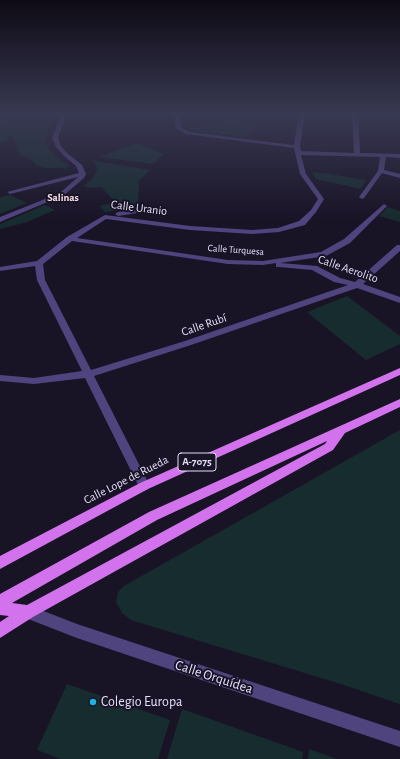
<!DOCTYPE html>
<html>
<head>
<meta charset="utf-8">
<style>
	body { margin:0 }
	canvas { display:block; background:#191326 }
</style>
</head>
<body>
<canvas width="400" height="759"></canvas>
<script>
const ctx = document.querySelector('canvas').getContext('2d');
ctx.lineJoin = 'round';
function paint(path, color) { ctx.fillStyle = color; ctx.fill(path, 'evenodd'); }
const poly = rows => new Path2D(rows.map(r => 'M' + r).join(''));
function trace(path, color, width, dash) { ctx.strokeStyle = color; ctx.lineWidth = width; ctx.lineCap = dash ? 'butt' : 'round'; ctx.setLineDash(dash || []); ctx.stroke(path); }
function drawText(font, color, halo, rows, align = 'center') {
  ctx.font = font + ' "Alegreya Sans",sans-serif'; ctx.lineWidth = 4; ctx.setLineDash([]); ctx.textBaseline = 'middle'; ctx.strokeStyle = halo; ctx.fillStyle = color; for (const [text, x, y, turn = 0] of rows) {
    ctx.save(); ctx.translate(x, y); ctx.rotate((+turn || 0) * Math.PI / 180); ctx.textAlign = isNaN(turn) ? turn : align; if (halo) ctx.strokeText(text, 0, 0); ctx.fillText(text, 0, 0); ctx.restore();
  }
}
paint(poly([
	[0,113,12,113,8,121,51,121,45,142,49,149,60,160,70,166,65,168,45,168,36,165,30,158,21,156,12,135,9,135,6,141,0,142,0,135,8,135,0,134],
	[226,119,259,123,247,137,188,129],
	[137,143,164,154,153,164,99,157],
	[90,160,150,170,139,181,138,208,105,212,100,206,115,202,101,187,92,188,83,186,92,179,97,170,95,163],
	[312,172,330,174,366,180,361,189,316,179],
	[10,195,27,203,0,214,0,197],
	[45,205,55,210,27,222,0,229,0,224],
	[388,207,400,211,400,222,379,216],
	[347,296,400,336,400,344,366,360,307,312],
	[400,430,400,704,344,685,131,620,122,613,116,602,118,592,124,586],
	[67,684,170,720,158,759,61,759,37,750],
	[182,709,303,752,302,759,167,759],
	[309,749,337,759,308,759]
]), '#172c2f');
paint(poly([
	[62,113,67,113,58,138,61,146,67,153,82,165,86,174,84,178,64,195,0,222,0,217,60,193,78,177,10,194,7,192,79,173,76,166,63,155,56,147,52,138,62,113],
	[173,113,179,113,181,127,189,132,294,145,299,113,305,113,300,147,301,151,354,153,352,113,358,113,360,153,400,154,400,158,386,157,384,170,400,174,400,178,382,173,364,198,362,199,359,197,378,171,380,157,301,155,306,174,324,199,316,212,305,225,279,232,252,234,190,230,106,219,77,238,228,260,263,261,321,252,344,239,384,204,387,206,350,243,326,256,280,263,317,266,340,278,355,282,397,245,400,245,400,251,363,284,400,297,400,303,357,288,191,345,94,376,150,486,148,489,144,491,140,489,85,378,34,384,0,381,0,375,34,378,82,371,37,280,35,266,0,271,0,267,37,261,67,237,105,215,190,226,252,230,278,228,299,221,311,210,318,199,300,174,294,148,186,134,176,128,173,113],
	[72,241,228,264,263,265,276,263,276,267,279,267,312,270,334,282,348,285,185,341,91,370,45,280,43,264,72,241],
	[142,206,145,208,144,212,118,216,115,214,118,212,139,209,140,207,142,206],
	[28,605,77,624,400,731,400,747,77,638,23,617,21,612,23,607,28,605]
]), '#50447f');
paint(poly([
	[400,368,400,375,148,489,0,569,0,556,140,483,400,368],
	[400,399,400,407,345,433,333,450,33,617,0,638,0,622,9,616,0,615,0,594,149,512,400,399],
	[327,441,325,444,27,605,12,603,157,520,327,441]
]), '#d272ec');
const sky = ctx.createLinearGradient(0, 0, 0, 219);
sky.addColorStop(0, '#0e0a15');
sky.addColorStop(0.52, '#383952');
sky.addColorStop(1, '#38395200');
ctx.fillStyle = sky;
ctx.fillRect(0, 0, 400, 219);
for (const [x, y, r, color] of [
	[93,702,4,"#21b0e2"]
]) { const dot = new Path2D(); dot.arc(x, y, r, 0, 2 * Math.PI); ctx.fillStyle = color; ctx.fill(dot); trace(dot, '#191326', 1.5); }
drawText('10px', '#e5ddfa', '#191326', [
	["Calle Turquesa",236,250,4]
]);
drawText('bold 11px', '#fbdeec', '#191326', [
	["Salinas",63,198]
]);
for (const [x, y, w] of [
	[197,462,38]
]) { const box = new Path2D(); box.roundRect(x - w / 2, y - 9, w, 18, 3); ctx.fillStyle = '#191326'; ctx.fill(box); trace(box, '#e5ddfa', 1); }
drawText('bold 11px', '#e5ddfa', null, [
	["A-7075",197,462]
]);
drawText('12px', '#e5ddfa', '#191326', [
	["Calle Uranio",139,208,7],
	["Calle Aerolito",348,269,19],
	["Calle Rubí",204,325,-19],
	["Calle Lope de Rueda",126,480,-27]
]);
drawText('14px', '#e5ddfa', '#191326', [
	["Calle Orquídea",214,677,18]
]);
drawText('14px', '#e5ddfa', '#191326', [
	["Colegio Europa",101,702]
], 'left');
</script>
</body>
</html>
